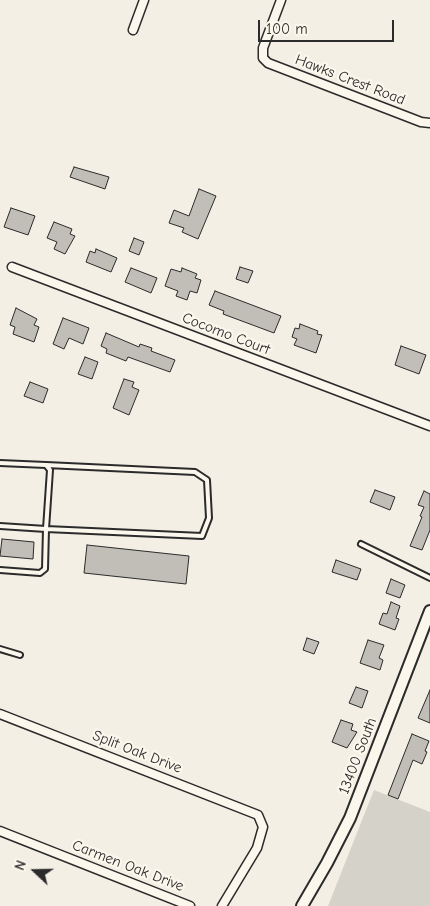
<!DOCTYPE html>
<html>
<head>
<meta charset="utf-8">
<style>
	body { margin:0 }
	#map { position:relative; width:430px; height:906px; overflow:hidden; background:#f3efe4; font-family:"Comic Neue",sans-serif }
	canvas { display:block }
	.north { position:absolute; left:10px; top:846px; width:50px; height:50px; -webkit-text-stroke:4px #fbf7ec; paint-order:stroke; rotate:291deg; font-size:14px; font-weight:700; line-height:20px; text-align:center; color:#2b2b2b }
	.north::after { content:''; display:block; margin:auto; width:18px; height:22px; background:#2b2b2b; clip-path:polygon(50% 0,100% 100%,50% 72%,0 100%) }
	.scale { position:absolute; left:258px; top:20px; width:136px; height:22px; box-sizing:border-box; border:2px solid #2b2b2b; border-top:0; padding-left:6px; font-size:15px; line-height:18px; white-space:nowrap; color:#2b2b2b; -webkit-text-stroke:4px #fbf7ec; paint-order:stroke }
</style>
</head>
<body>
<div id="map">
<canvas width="430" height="906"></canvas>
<div class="north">N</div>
<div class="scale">100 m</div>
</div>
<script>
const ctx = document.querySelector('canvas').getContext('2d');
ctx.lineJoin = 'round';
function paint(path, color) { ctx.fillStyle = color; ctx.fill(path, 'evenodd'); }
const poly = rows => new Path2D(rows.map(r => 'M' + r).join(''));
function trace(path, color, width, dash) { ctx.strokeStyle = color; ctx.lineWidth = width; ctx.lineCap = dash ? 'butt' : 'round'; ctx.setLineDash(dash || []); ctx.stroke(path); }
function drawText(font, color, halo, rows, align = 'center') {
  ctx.font = font + ' "Comic Neue",sans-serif'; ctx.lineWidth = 4.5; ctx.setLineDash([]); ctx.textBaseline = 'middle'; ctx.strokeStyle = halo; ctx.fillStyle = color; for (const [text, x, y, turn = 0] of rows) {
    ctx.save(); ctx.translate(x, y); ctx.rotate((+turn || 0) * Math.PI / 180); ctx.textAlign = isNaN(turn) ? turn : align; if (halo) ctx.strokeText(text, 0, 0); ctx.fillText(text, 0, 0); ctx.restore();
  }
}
paint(poly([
	[374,790,430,812,430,906,328,906]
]), '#d5d2c9');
const building = poly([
	[74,167,109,177,105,189,70,177,74,167],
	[199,189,216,196,198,239,182,232,184,228,169,223,174,210,189,216,199,189],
	[11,208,35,216,28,235,4,227,11,208],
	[54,222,72,229,70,234,75,236,65,254,54,249,57,242,47,238,54,222],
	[134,238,144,242,139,255,129,251,134,238],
	[96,249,117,258,111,272,86,262,90,251,95,253,96,249],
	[240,267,253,271,248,283,236,279,240,267],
	[131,268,157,278,151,293,125,282,131,268],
	[182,268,197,274,195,278,201,280,197,293,190,291,187,300,176,296,178,291,165,286,171,269,181,272,182,268],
	[215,291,281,316,274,333,223,314,224,311,209,305,215,291],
	[16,308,37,319,34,325,39,327,34,342,13,334,15,327,10,325,16,308],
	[63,318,89,328,83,344,69,338,64,349,53,344,63,318],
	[300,324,318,331,317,334,322,335,316,353,294,345,297,339,292,337,295,328,299,329,300,324],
	[106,333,139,347,140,344,152,348,151,351,175,360,170,372,128,357,126,361,106,353,107,349,101,346,106,333],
	[401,346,426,355,419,374,395,365,401,346],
	[85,357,98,362,92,379,78,374,85,357],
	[124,379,134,382,132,387,139,390,129,415,113,408,124,379],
	[30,382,48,389,43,403,24,396,30,382],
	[375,490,395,497,390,510,370,502,375,490],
	[424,491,430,494,430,530,422,550,410,546,422,517,420,516,424,507,418,505,424,491],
	[2,539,34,542,33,559,0,556,2,539],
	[87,545,189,556,186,584,84,573,87,545],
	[336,560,361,569,357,580,332,572,336,560],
	[391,579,405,585,400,598,386,593,391,579],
	[391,602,400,606,396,618,399,619,395,630,379,624,383,613,387,614,391,602],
	[307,638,319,642,314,654,303,650,307,638],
	[368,640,384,645,379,658,383,660,380,670,360,663,368,640],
	[356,687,368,691,362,708,349,703,356,687],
	[430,690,430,723,418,718,430,690],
	[341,720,353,724,351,730,357,732,347,748,332,742,341,720],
	[412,734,429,741,425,751,427,752,422,764,413,760,398,799,388,795,412,734]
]);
paint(building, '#c0beb6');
trace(building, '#2b2b2b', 1);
const service = poly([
	[0,463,46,465,50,470,46,529,202,536,209,518,207,480,195,472,46,465],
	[0,526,46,529,45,569,40,573,0,570],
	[361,544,430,578],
	[0,649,20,655]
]);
const minor = poly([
	[281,0,263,48,263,58,268,63,421,122,430,123],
	[133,30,144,0],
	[12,267,430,426],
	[0,714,258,815,263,827,257,848,222,906],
	[0,831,190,906]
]);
const tertiary = poly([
	[302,906,327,863,350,818,430,611]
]);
trace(service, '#2b2b2b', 8);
trace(minor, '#2b2b2b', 11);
trace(tertiary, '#2b2b2b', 14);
trace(service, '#fbf7ec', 4);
trace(minor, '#fbf7ec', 8);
trace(tertiary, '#fbf7ec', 10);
drawText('15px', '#2b2b2b', '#fbf7ec', [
	["Hawks Crest Road",350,80,21],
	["Cocomo Court",226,334,21],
	["Split Oak Drive",137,752,21],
	["13400 South",358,756,-69],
	["Carmen Oak Drive",128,866,21]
]);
</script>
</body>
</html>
